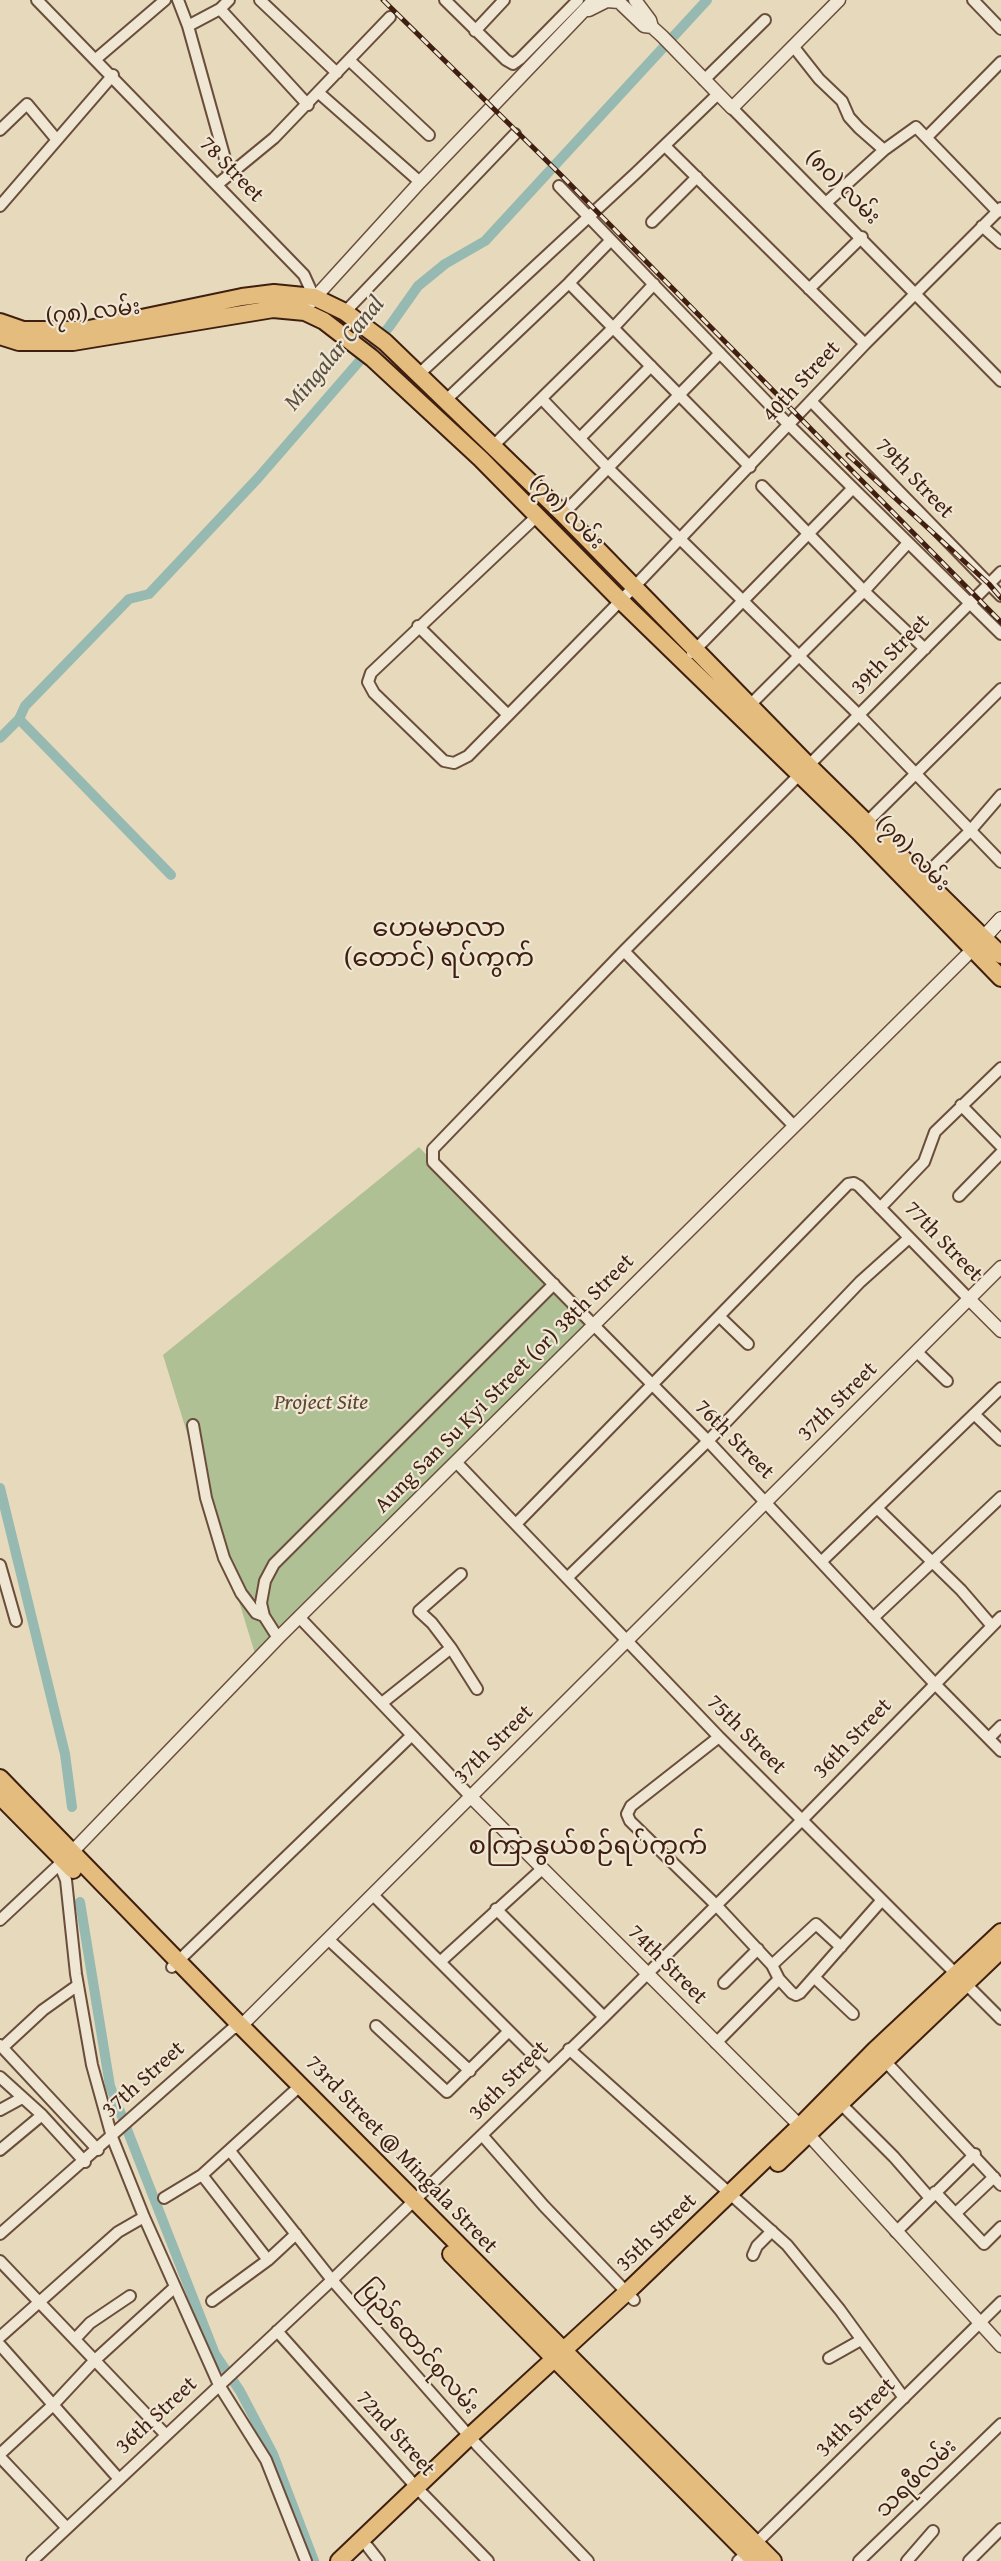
<!DOCTYPE html>
<html>
<head>
<meta charset="utf-8">
<style>
	body { margin:0 }
	canvas { display:block; background:#e6d9bc }
</style>
</head>
<body>
<canvas width="1001" height="2561"></canvas>
<script>
const ctx = document.querySelector('canvas').getContext('2d');
ctx.lineJoin = 'round';
function paint(path, color) { ctx.fillStyle = color; ctx.fill(path, 'evenodd'); }
const poly = rows => new Path2D(rows.map(r => 'M' + r).join(''));
function trace(path, color, width, dash) { ctx.strokeStyle = color; ctx.lineWidth = width; ctx.lineCap = dash ? 'butt' : 'round'; ctx.setLineDash(dash || []); ctx.stroke(path); }
function drawText(font, color, halo, rows, align = 'center') {
  ctx.font = font + ' "Gentium Book Plus","Noto Sans Myanmar",serif'; ctx.lineWidth = 4.5; ctx.setLineDash([]); ctx.textBaseline = 'middle'; ctx.strokeStyle = halo; ctx.fillStyle = color; for (const [text, x, y, turn = 0] of rows) {
    ctx.save(); ctx.translate(x, y); ctx.rotate((+turn || 0) * Math.PI / 180); ctx.textAlign = isNaN(turn) ? turn : align; if (halo) ctx.strokeText(text, 0, 0); ctx.fillText(text, 0, 0); ctx.restore();
  }
}
paint(poly([
	[419,1147,593,1327,257,1660,163,1355]
]), '#b0c095');
trace(poly([
	[19,719,171,875],
	[0,738,19,719,25,706,129,599,149,594,258,478,389,327,418,286,445,264,485,241,707,0],
	[0,1488,65,1754,72,1807],
	[80,1902,110,2086,215,2354,240,2391,273,2454,314,2561]
]), '#96bab1', 10);
const minor = poly([
	[37,0,304,275,314,297],
	[178,0,188,26,229,173],
	[260,0,337,73],
	[445,0,506,60,513,64,520,59,578,0],
	[973,0,1001,29],
	[220,9,308,105],
	[188,26,220,9,229,0],
	[475,31,504,0],
	[793,46,819,79,842,101,849,117,859,128,884,150],
	[96,59,165,0],
	[349,60,429,135],
	[704,80,765,20],
	[319,93,420,182],
	[732,108,1001,381],
	[0,130,27,104,57,140],
	[927,137,1001,62],
	[665,146,865,344],
	[218,184,274,138,390,17],
	[559,186,789,425,1001,634],
	[827,202,884,150,916,127,998,212],
	[0,206,113,75],
	[652,222,697,177],
	[982,226,1001,243],
	[569,283,750,467],
	[809,289,862,237],
	[345,312,515,134],
	[419,374,636,173,718,94],
	[542,399,608,468,859,715,1001,862],
	[446,400,569,283,611,240],
	[812,402,1001,596],
	[581,437,651,366],
	[493,446,614,327,654,284],
	[762,486,864,591,925,649],
	[563,514,720,353],
	[537,516,371,673,368,682,374,693,444,761,454,763,468,756,635,586,865,344,1001,208],
	[1001,572,624,951,433,1149,433,1162,708,1441,935,1684,1001,1751],
	[418,626,508,715],
	[692,653,853,488],
	[747,708,864,591,908,543],
	[863,826,1001,689],
	[919,881,970,831,1001,795],
	[624,951,794,1126],
	[961,1105,1001,1146],
	[959,1196,1001,1153],
	[880,1208,924,1162,935,1132,1001,1068],
	[720,1317,748,1344],
	[917,1352,947,1381],
	[974,1414,1001,1440],
	[193,1425,206,1498,224,1558,241,1593,256,1613,264,1616],
	[457,1463,719,1737,1001,2019],
	[877,1508,961,1590,992,1626],
	[516,1524,848,1184,854,1183,859,1186,969,1299],
	[821,1562,1001,1388],
	[0,1565,16,1621],
	[567,1578,708,1441,860,1282,909,1238],
	[299,1617,471,1797],
	[873,1618,1001,1497],
	[278,1638,264,1616,261,1603,265,1581,274,1564,554,1284],
	[451,1648,432,1623,419,1611,461,1574],
	[382,1703,451,1648,477,1689],
	[719,1737,631,1806,627,1814,630,1821,716,1905,772,1965,779,1979,792,1993,796,1995,800,1993,882,1900],
	[989,1738,1001,1726],
	[59,1863,66,1880,76,1974,92,2065,112,2137,144,2217,219,2385,266,2460,306,2561],
	[374,1896,548,2070],
	[496,1909,604,2017],
	[0,1920,63,1861],
	[329,1940,470,2071],
	[440,1962,542,1869],
	[772,1965,816,1924,841,1947],
	[172,1967,411,1736],
	[814,1977,853,2014],
	[724,1983,758,1949],
	[376,2026,447,2092,509,2031],
	[716,2043,779,1979],
	[0,2045,98,2150],
	[2,2048,43,2010,78,1985],
	[569,2049,787,2245,840,2310,904,2398],
	[885,2061,1001,2185],
	[0,2077,42,2115,85,2162],
	[840,2103,894,2157,929,2197],
	[0,2110,22,2098],
	[482,2135,544,2206,634,2300],
	[0,2150,42,2115],
	[230,2151,332,2280,477,2445,588,2561],
	[202,2175,268,2260,296,2234],
	[935,2192,984,2244,1001,2227],
	[164,2198,202,2175,301,2085],
	[956,2213,994,2177],
	[896,2232,975,2154],
	[0,2234,232,2029,241,2026],
	[753,2255,757,2246,772,2231],
	[0,2261,166,2435],
	[212,2301,268,2260],
	[277,2331,417,2488,488,2561],
	[0,2337,118,2232,144,2217],
	[75,2339,90,2323,130,2296],
	[0,2345,119,2479],
	[829,2358,861,2340],
	[0,2454,53,2405,95,2360,175,2287],
	[0,2457,67,2528],
	[368,2547,379,2561],
	[32,2561,332,2280,604,2017,802,1820,1001,1617],
	[738,2561,1001,2302],
	[859,2561,1001,2424],
	[907,2561,933,2531],
	[969,2561,1001,2529]
]);
const tertiary = poly([
	[635,0,650,20,652,27],
	[589,10,607,1,619,2,644,26,652,27,662,36,732,108,839,0],
	[310,303,420,182,594,0],
	[969,1299,1001,1331],
	[471,1797,808,2134,1001,2346],
	[72,1852,278,1638,972,950],
	[241,2026,1001,1267]
]);
const secondary = poly([
	[978,944,1001,919]
]);
const primary = poly([
	[0,322,23,330,84,330,242,297,274,293,314,297,345,312,385,342,563,514,808,765,1001,955],
	[0,336,19,342,73,342,273,309,305,312,324,321,372,358,481,459,620,600,858,831,1001,978],
	[0,1778,241,2026,773,2561],
	[0,1796,73,1870],
	[778,2163,1001,1950],
	[451,2254,755,2561],
	[339,2561,469,2437,627,2292,800,2126,875,2050,1001,1932]
]);
trace(minor, '#6a4e3b', 14);
trace(tertiary, '#6a4e3b', 15);
trace(secondary, '#401f10', 16);
trace(primary, '#401f10', 20);
trace(minor, '#efe6d3', 10);
trace(tertiary, '#efe6d3', 12);
trace(secondary, '#efe6d3', 14);
trace(primary, '#e3bc7e', 16);
const rail = poly([
	[383,0,558,172,1001,622],
	[848,455,989,584,1001,598]
]);
trace(rail, '#401f10', 5);
trace(rail, '#efe6d3', 3, [9]);
drawText('22px', '#401f10', '#efe6d3', [
	["78 Street",231,170,46],
	["(၈၀) လမ်း",842,188,45],
	["(၇၈) လမ်း",93,313,-6],
	["40th Street",802,382,-47],
	["79th Street",914,479,46],
	["(၇၈) လမ်း",566,513,45],
	["39th Street",891,655,-46],
	["(၇၈) လမ်း",912,854,46],
	["77th Street",943,1242,46],
	["Aung San Su Kyi Street (or) 38th Street",505,1384,-45],
	["37th Street",838,1402,-45],
	["76th Street",734,1440,45],
	["75th Street",746,1735,45],
	["36th Street",853,1739,-46],
	["37th Street",494,1745,-45],
	["74th Street",667,1965,45],
	["37th Street",144,2080,-42],
	["36th Street",509,2081,-45],
	["73rd Street @ Mingala Street",401,2155,46],
	["35th Street",657,2233,-44],
	["ပြည်ထောင်စုလမ်း",418,2348,49],
	["36th Street",157,2416,-43],
	["34th Street",856,2418,-45],
	["72nd Street",395,2434,48],
	["သရဖီလမ်း",917,2479,-44]
]);
drawText('italic 22px', '#5c4731', '#efe6d3', [
	["Project Site",321,1403]
]);
drawText('italic 24px', '#5a4e40', '#efe6d3', [
	["Mingalar Canal",335,354,-50]
]);
drawText('26px', '#401f10', '#efe6d3', [
	["ဟေမမာလာ",439,929],
	["(တောင်) ရပ်ကွက်",439,959],
	["စကြာနွယ်စဉ်ရပ်ကွက်",588,1847]
]);
</script>
</body>
</html>
